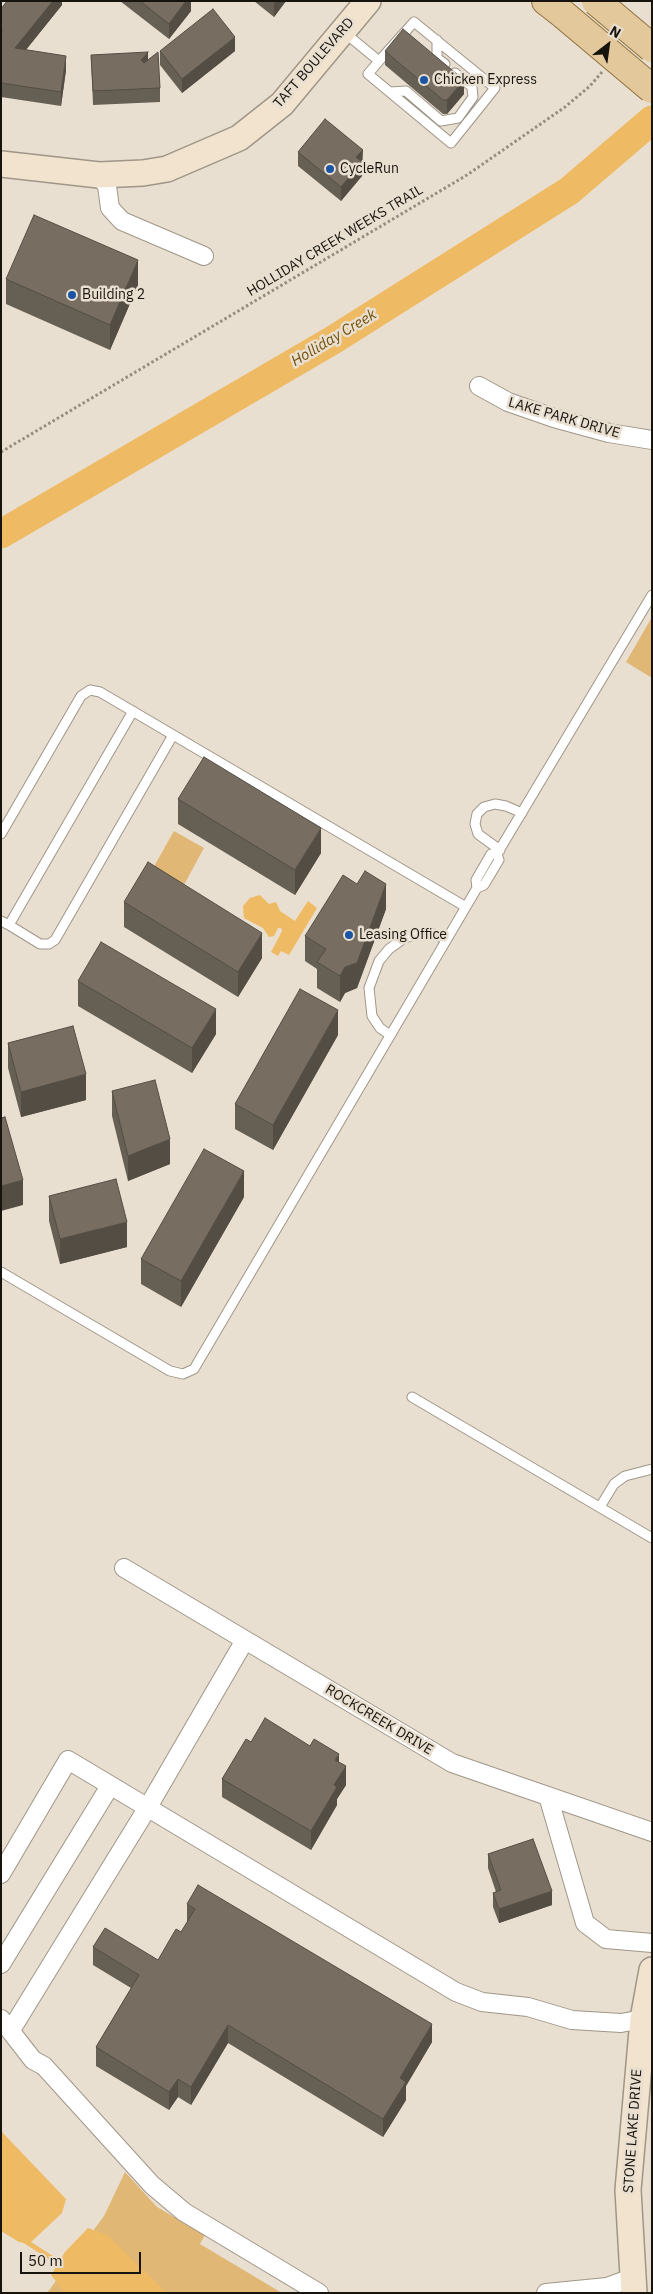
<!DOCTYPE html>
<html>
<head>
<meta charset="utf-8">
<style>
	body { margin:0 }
	#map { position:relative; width:653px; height:2294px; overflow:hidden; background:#e9dfd0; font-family:"IBM Plex Sans",sans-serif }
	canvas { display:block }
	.frame { position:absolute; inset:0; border:2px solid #17140e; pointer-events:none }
	.north { position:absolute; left:583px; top:20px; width:50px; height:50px; -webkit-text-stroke:4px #e9dfd0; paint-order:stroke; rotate:30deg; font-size:14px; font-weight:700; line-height:20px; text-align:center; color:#17140e }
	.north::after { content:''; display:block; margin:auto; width:18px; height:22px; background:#17140e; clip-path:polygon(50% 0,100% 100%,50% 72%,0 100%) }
	.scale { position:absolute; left:20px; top:2252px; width:121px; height:22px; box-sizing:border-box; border:2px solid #17140e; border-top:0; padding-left:6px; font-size:15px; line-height:18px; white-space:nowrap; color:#17140e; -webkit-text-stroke:4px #e9dfd0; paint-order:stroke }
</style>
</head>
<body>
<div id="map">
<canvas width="653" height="2294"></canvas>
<div class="frame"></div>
<div class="north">N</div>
<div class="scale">50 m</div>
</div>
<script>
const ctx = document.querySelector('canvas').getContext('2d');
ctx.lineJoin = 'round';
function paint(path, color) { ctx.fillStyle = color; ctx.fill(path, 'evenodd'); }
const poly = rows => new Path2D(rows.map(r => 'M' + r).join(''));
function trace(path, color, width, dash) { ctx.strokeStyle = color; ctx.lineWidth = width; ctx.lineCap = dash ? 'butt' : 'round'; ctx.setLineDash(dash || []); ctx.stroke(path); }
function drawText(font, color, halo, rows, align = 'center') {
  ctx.font = font + ' "IBM Plex Sans",sans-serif'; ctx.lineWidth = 5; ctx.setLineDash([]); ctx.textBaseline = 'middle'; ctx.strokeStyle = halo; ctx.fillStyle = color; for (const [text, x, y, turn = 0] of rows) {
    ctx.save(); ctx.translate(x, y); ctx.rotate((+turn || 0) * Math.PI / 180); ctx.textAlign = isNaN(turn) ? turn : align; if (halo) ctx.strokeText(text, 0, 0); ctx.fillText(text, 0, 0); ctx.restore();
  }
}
paint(poly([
	[652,617,652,678,626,662],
	[174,831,204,848,179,894,148,877],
	[125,2172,157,2207,205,2235,200,2244,282,2293,47,2293,104,2216]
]), '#e0b775');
paint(poly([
	[260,895,269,904,276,902,280,911,295,921,308,901,317,908,289,955,281,951,278,956,271,952,282,931,281,928,278,928,274,936,269,937,263,928,244,918,243,906,250,898],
	[1,2131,66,2199,62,2213,29,2244,19,2242,1,2231],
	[88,2228,107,2235,167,2293,65,2293,51,2275,65,2252]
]), '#efba64');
trace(poly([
	[25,2241,64,2266]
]), '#efba64', 5);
trace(poly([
	[1,534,333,340,569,191,652,120]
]), '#efba64', 29);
const lane = poly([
	[345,33,379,61,368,74,451,143,495,88,414,22,379,61],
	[437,40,437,58,445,64],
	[390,92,406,91,441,121,458,118,473,97,472,87,455,73],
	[1,834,81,696,90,690,100,692,466,907],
	[500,850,478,834,475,824,477,814,484,807,495,804,506,806,522,813],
	[477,888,476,880,491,854,497,854],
	[1,921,9,925,133,711],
	[9,925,40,944,49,944,55,940,173,735],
	[390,1035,380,1028,372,1016,369,988,379,961,389,949,403,939,418,933,434,934,446,939],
	[1,1272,170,1371,183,1374,194,1369,477,888,484,885,499,860,497,854,652,595],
	[412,1397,652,1538],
	[600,1507,614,1484,625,1476,652,1469]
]);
const street = poly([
	[99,175,107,186,110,208,122,221,204,256],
	[479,386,508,402,554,418,609,433,652,440],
	[124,1568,452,1763,652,1832],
	[548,1796,585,1923,606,1939,652,1943],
	[1,1874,68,1760,456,1992,482,2002,528,2007,572,2020,621,2023,643,2019],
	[1,1964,110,1786],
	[1,2019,33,2060,44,2066,152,2185,184,2212,319,2293],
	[11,2030,148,1807,245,1640],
	[546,2293,607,2287,632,2278]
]);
const secondary = poly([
	[1,164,99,175,143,173,167,169,239,138,282,104,368,1],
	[634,2293,628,2190,643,2019,652,1970]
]);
const primary = poly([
	[546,1,564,15]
]);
trace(lane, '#9f9688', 11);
trace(street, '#9f9688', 20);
trace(secondary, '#9f9688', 28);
trace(primary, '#90713f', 30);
trace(poly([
	[1,452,467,175,565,107,590,86,602,72]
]), '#948d81', 3, [2.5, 2.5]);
trace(lane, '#fff', 9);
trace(street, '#fff', 18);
trace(secondary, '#f1e3cd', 25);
trace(primary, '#e3c89b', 28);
const primaryBridge = poly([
	[596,1,652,48],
	[564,15,652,89]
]);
trace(primaryBridge, '#90713f', 30, []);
trace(primaryBridge, '#e3c89b', 28);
paint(poly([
	[62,1,62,5,26,50,66,70,61,106,1,97,1,9],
	[120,1,191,1,191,11,169,39],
	[254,1,286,1,274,17],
	[160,51,235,51,182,93,160,65],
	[385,51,464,94,447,114,443,114,385,65],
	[91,55,148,60,160,88,160,102,93,105],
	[298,152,363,164,362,165,362,176,341,201,298,166],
	[6,279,138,285,110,350,6,304],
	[178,799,321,853,295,895,178,824],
	[124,902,262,958,238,997,124,927],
	[386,909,357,988,345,993,340,1002,317,988,317,969,305,961,305,936],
	[78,981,216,1034,192,1073,78,1006],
	[338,1035,273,1150,235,1129,235,1104],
	[8,1043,86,1100,21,1117,8,1068],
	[112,1091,170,1164,128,1181,112,1116],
	[49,1196,127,1247,60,1264,49,1221],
	[244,1197,181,1307,141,1284,141,1259],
	[251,1742,310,1746,339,1762,346,1785,337,1799,337,1805,311,1850,222,1797,222,1779],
	[488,1854,552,1905,499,1923,493,1907,493,1893,496,1892,488,1868],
	[187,1904,432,2042,406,2086,406,2100,383,2137,228,2043,191,2105,178,2097,169,2110,96,2066,96,2047,131,1988,93,1965,93,1947,158,1960,181,1932,187,1923]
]), '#665f53');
paint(poly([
	[53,1,62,1,62,5,15,63,15,48],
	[186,1,191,1,191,11,169,39,169,24],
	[276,1,286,1,274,17,274,3],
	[235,37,235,51,182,93,182,79],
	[148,52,148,66,141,75,141,60],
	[66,56,66,70,61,106,61,92],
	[464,80,464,94,447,114,447,100],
	[363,150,362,176,341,201,341,187,356,157],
	[138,260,138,285,110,350,110,325],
	[321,828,321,853,295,895,295,870],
	[386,884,386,909,357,988,345,993,340,1002,340,976],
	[262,933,262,958,238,997,238,972],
	[216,1009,216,1034,192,1073,192,1048],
	[338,1010,338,1035,273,1150,273,1125],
	[86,1074,86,1100,21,1117,21,1092],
	[170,1139,170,1164,128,1181,128,1156],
	[244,1171,244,1197,181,1307,181,1281],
	[23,1180,23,1205,1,1211,1,1186],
	[127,1222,127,1247,60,1264,60,1239],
	[339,1754,339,1772,335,1760],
	[346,1766,346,1785,337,1799,337,1805,311,1850,311,1831,334,1785],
	[552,1891,552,1905,499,1923,499,1909],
	[432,2024,432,2042,406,2086,406,2100,383,2137,383,2119,400,2078],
	[228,2025,228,2043,191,2105,191,2087],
	[178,2079,178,2097,169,2110,169,2092]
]), '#534d44');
const building = poly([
	[7,1,53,1,15,48,66,56,61,92,1,83,1,36,2,29,1,28,1,9,7,1],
	[140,1,186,1,169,24,140,1],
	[213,9,235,37,182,79,160,51,213,9],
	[403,29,464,80,447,100,443,100,385,51,403,29],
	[148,52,141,60,144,63,158,52,160,88,93,91,91,55,148,52],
	[325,119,363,150,356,157,362,162,341,187,298,152,325,119],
	[34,215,138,260,110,325,6,279,34,215],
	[204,757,321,828,295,870,178,799,204,757],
	[148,862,262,933,238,972,124,902,148,862],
	[365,871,386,884,357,963,345,967,340,976,317,962,326,949,305,936,343,875,357,884,365,871],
	[101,942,216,1009,192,1048,78,981,101,942],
	[300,989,338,1010,273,1125,235,1104,300,989],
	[73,1026,86,1074,21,1092,8,1043,73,1026],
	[155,1080,170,1139,128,1156,112,1091,155,1080],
	[5,1117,23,1180,1,1186,1,1118,5,1117],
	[204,1149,244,1171,181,1281,141,1259,204,1149],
	[116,1179,127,1222,60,1239,49,1196,116,1179],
	[265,1718,310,1746,314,1739,339,1754,335,1760,346,1766,334,1785,337,1787,311,1831,222,1779,246,1739,251,1742,265,1718],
	[533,1839,552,1891,499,1909,493,1893,501,1890,488,1854,533,1839],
	[198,1885,432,2024,400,2078,406,2082,383,2119,228,2025,191,2087,178,2079,169,2092,96,2047,139,1975,93,1947,105,1928,158,1960,176,1929,181,1932,195,1909,187,1904,198,1885]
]);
paint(building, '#776e61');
trace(building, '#534d44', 1);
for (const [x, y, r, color] of [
	[424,80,5,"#1a54a5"],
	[330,169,5,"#1a54a5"],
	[72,295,5,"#1a54a5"],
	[349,935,5,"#1a54a5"]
]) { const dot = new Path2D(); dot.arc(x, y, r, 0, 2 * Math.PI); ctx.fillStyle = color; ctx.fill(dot); trace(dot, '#e9dfd0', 2); }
drawText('14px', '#17140e', '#e9dfd0', [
	["TAFT BOULEVARD",314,63,-49],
	["HOLLIDAY CREEK WEEKS TRAIL",335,241,-31],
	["LAKE PARK DRIVE",564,418,16],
	["ROCKCREEK DRIVE",379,1720,31],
	["STONE LAKE DRIVE",633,2131,-86]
]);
drawText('14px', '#17140e', '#e9dfd0', [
	["Chicken Express",434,80],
	["CycleRun",340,169],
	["Building 2",82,295],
	["Leasing Office",359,935]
], 'left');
drawText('italic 15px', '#72500a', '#e9dfd0', [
	["Holliday Creek",334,338,-31]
]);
</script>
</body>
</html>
